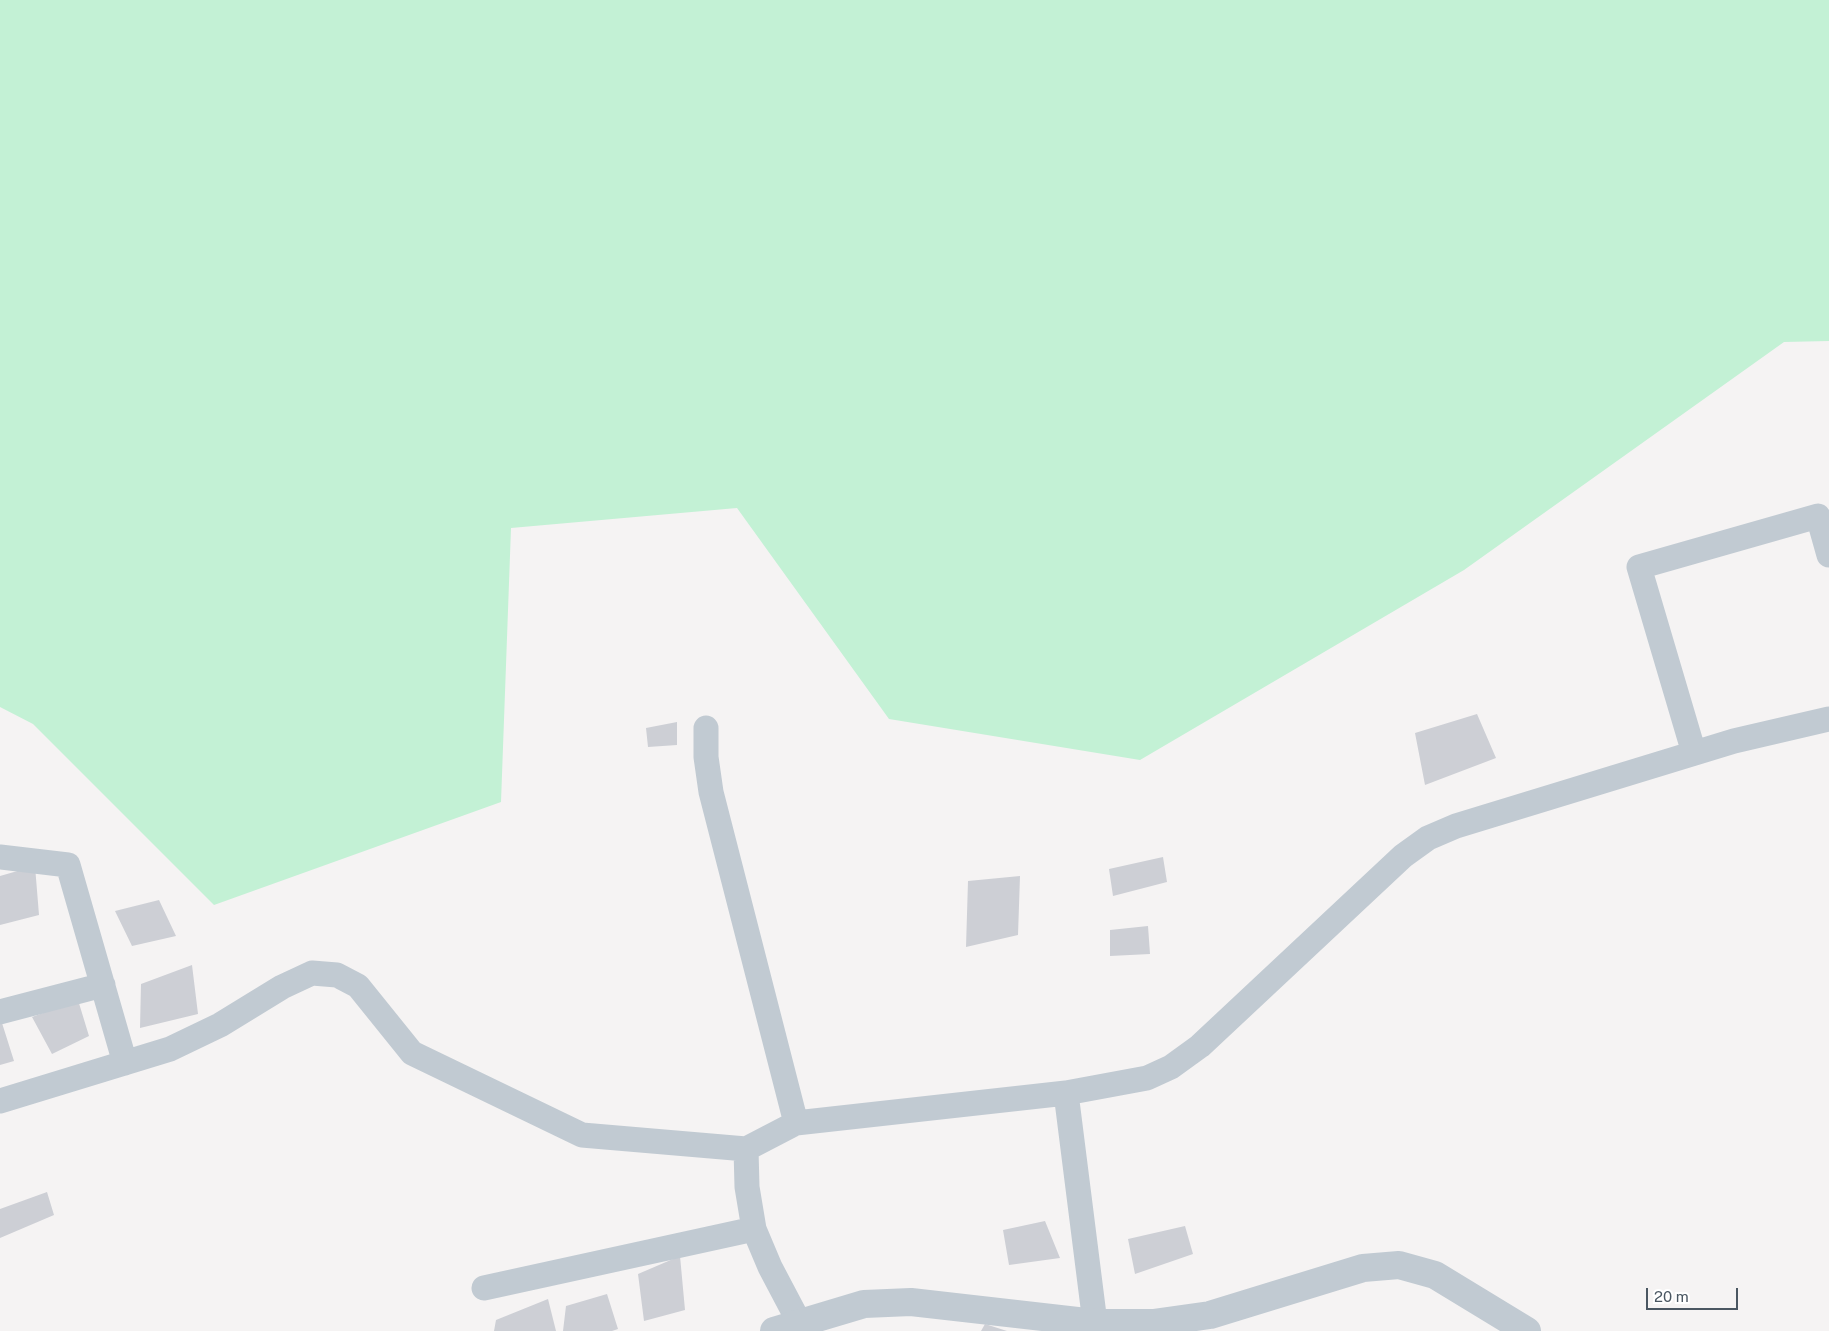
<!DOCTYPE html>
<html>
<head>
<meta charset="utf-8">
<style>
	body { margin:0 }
	#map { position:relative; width:1829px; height:1331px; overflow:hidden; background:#f5f3f3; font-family:"Public Sans",sans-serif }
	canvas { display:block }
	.scale { position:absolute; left:1646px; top:1288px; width:92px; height:22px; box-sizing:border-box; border:2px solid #4a5661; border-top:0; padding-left:6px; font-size:15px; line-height:18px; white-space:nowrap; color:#4a5661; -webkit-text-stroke:4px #fff; paint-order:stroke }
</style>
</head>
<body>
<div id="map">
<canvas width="1829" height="1331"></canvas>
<div class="scale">20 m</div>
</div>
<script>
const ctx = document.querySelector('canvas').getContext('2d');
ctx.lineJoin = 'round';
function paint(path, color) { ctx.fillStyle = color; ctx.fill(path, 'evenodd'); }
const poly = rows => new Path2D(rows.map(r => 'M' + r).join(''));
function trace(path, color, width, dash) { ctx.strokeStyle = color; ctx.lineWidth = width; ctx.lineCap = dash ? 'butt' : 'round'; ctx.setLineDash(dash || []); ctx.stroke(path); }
paint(poly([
	[0,0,1829,0,1829,341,1784,342,1464,570,1140,760,889,719,737,508,511,528,501,802,214,905,33,724,0,707]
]), '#c3f1d5');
paint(poly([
	[1477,714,1496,758,1425,785,1415,733],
	[677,722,677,745,648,747,646,728],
	[1163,857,1167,882,1113,896,1109,869],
	[35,866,39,915,0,925,0,876],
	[1020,876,1018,935,966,947,968,881],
	[159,900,176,936,132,946,115,911],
	[1148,926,1150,954,1110,956,1110,930],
	[192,965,198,1014,140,1028,141,984],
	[78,1000,89,1036,52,1054,32,1017],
	[0,1023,2,1023,14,1061,0,1065],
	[47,1192,54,1215,0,1238,0,1209],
	[1045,1221,1060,1258,1009,1265,1003,1230],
	[1185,1226,1193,1254,1135,1274,1128,1239],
	[680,1256,685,1310,644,1321,638,1274],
	[607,1294,618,1329,612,1331,563,1331,566,1306],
	[548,1299,556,1331,494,1331,496,1320],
	[985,1324,1007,1331,981,1331]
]), '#cdcfd5');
trace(poly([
	[706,728,706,757,711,792,796,1123,1066,1093,1095,1323],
	[1694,753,1639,567,1818,516,1829,555],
	[0,857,68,865,125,1063],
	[0,1012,103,985],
	[1066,1093,1147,1078,1171,1067,1200,1046,1403,856,1428,838,1456,826,1734,741,1829,719],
	[0,1101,170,1049,220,1025,282,987,312,973,337,975,358,986,412,1053,582,1135,746,1149,796,1123],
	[746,1149,747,1187,754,1229,770,1267,799,1322],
	[484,1288,754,1229]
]), '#c1cad2', 25);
trace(poly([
	[774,1331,864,1304,911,1302,1095,1323,1153,1323,1210,1315,1363,1268,1399,1265,1435,1275,1527,1331]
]), '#c1cad2', 28);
</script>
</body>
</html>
